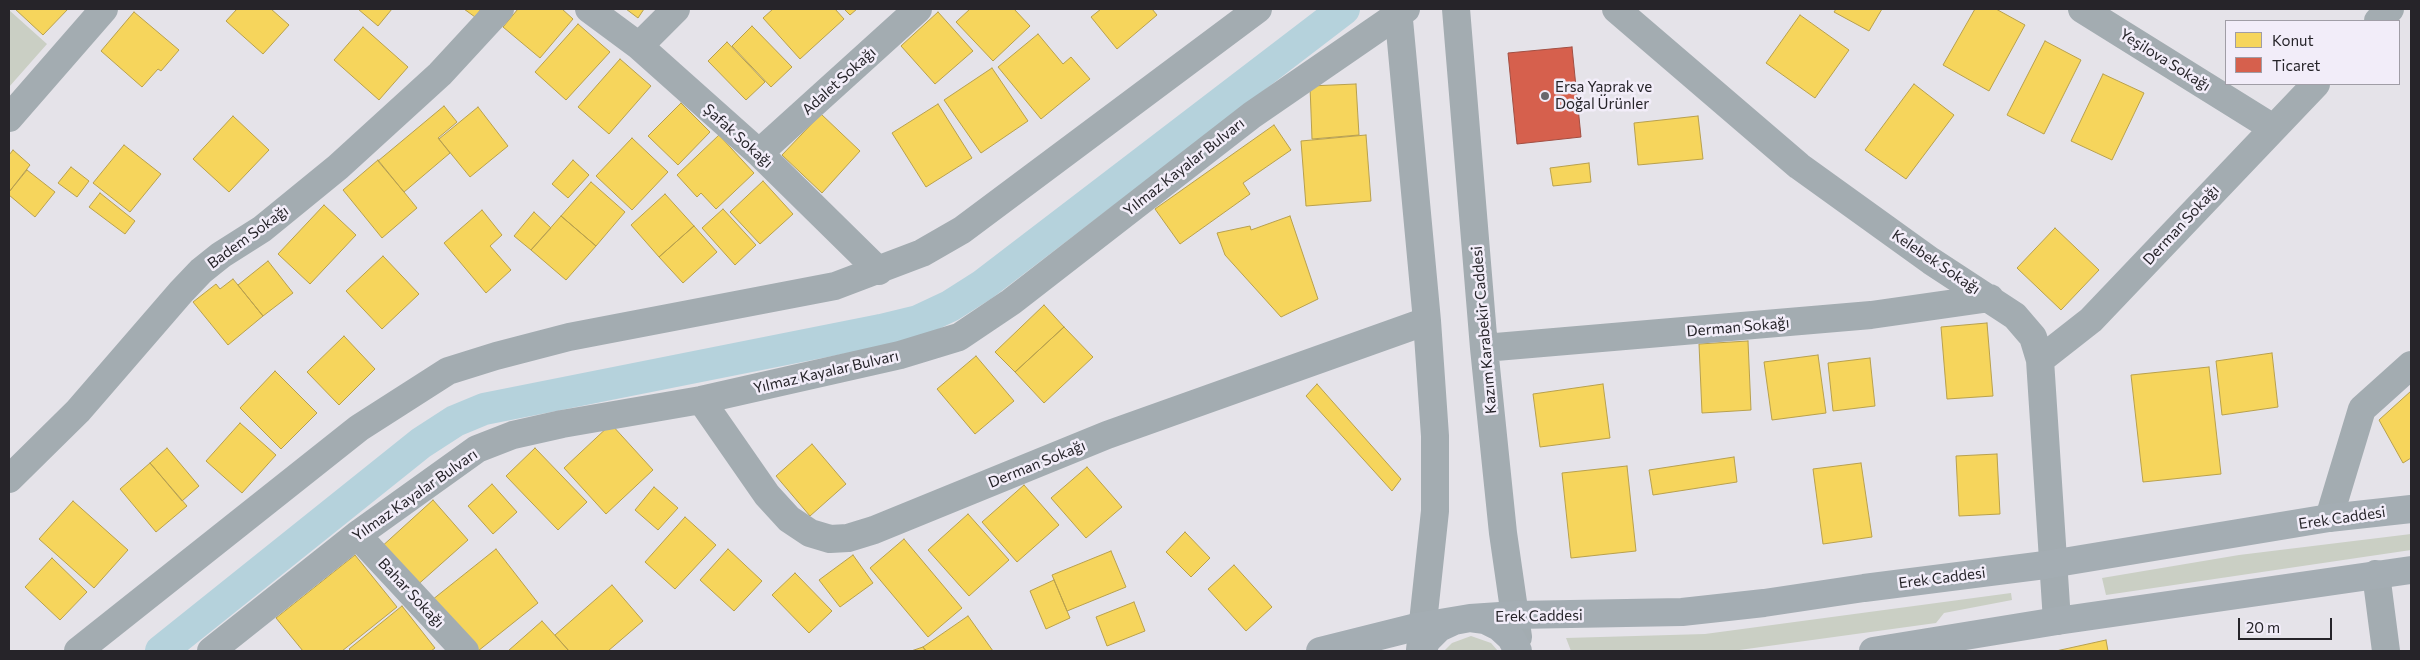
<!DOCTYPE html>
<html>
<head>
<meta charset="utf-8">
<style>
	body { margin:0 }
	#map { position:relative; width:2420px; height:660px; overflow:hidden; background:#e5e3e9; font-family:Commissioner,sans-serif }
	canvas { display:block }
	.frame { position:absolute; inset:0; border:10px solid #262429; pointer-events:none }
	.legend { position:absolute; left:2225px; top:20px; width:175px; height:65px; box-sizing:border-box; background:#f2edf9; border:1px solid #a09da6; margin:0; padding:6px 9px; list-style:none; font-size:15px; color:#262429 }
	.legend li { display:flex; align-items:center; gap:10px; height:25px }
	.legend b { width:25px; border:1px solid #a09da6 }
	.scale { position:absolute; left:2238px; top:618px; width:94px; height:22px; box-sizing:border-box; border:2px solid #262429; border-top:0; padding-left:6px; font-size:15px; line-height:18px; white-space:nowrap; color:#262429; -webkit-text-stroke:4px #f2edf9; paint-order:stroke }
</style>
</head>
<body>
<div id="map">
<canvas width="2420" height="660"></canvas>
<div class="frame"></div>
<ul class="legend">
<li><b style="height:14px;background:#f6d55c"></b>Konut</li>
<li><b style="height:14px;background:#d6604d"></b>Ticaret</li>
</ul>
<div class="scale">20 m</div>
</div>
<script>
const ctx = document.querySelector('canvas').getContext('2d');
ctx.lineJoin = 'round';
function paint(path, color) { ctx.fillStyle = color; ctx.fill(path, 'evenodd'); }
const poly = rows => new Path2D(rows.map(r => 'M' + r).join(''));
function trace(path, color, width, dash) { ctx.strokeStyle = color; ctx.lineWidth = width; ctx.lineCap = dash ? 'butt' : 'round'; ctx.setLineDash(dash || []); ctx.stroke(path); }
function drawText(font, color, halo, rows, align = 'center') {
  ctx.font = font + ' Commissioner,sans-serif'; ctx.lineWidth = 5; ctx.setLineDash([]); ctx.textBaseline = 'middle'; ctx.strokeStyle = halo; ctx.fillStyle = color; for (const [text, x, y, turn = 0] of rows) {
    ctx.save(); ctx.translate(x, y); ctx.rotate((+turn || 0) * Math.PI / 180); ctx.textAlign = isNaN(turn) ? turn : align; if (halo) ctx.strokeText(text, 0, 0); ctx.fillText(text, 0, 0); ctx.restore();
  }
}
paint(poly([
	[9,10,47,44,9,87],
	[2411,534,2411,550,2106,595,2102,578,2239,555],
	[2011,593,2012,600,1944,613,1936,623,1732,651,1571,651,1566,638,1705,634],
	[1471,636,1491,643,1498,651,1444,651,1452,643]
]), '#cacfc4');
const homes = poly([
	[15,9,68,9,43,35,15,9],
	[237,9,271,9,289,25,263,54,226,21,237,9],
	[358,9,392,9,378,26,358,9],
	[464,9,481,9,475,17,464,9],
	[518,9,562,9,573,19,540,58,503,27,518,9],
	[626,9,644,9,638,18,626,9],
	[773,9,835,9,844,19,800,59,763,18,773,9],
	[844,9,857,9,850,15,844,9],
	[970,9,1014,9,1030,26,993,61,956,22,970,9],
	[1101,9,1152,9,1157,15,1117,49,1091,17,1101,9],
	[1836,9,1882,9,1869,31,1834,12,1836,9],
	[1975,9,1996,9,2025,25,1989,91,1943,65,1975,9],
	[134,12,179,50,161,71,158,69,142,87,101,51,134,12],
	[938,12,973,51,935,84,901,46,938,12],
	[1800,15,1849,50,1815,98,1766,63,1800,15],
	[578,24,610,52,566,100,535,72,578,24],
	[752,26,792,67,771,87,732,46,752,26],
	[363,27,408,67,379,100,334,60,363,27],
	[1038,34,1063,64,1071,57,1090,79,1041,119,998,67,1038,34],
	[2045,41,2081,60,2044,134,2007,115,2045,41],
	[727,42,765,82,746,100,708,61,727,42],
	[620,59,651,86,609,134,578,107,620,59],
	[992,68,1028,121,981,153,944,100,992,68],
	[2103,74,2144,93,2112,160,2071,141,2103,74],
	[1356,84,1359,135,1312,139,1310,86,1356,84],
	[1914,84,1954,115,1906,179,1865,150,1914,84],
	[681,103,710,132,678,165,648,136,681,103],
	[938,104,972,158,926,187,892,133,938,104],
	[444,106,457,122,438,138,450,153,404,192,378,161,444,106],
	[478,107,508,146,470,177,439,139,478,107],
	[821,114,860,151,822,193,782,155,821,114],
	[233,116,269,150,229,192,193,159,233,116],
	[1698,116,1703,159,1638,165,1634,123,1698,116],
	[1274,125,1291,150,1243,183,1250,194,1180,244,1155,209,1274,125],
	[719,135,754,173,716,209,701,193,697,197,677,175,719,135],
	[1366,135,1371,201,1306,206,1301,141,1366,135],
	[632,138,668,172,632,210,596,176,632,138],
	[124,145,161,174,130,212,93,183,124,145],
	[13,150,30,165,9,192,9,155,13,150],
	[378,160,417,208,382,238,343,190,378,160],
	[573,160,589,175,568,198,552,184,573,160],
	[1589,163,1591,182,1553,186,1550,168,1589,163],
	[71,167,89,181,77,197,58,183,71,167],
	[27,170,55,192,35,217,9,195,9,192,27,170],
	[763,181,793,214,760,244,730,212,763,181],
	[591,182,625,212,596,246,561,216,591,182],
	[100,193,135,221,125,234,89,207,100,193],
	[665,194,694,226,659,257,631,225,665,194],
	[324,205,356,235,310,284,278,254,324,205],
	[723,209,756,245,735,265,702,228,723,209],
	[482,210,502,235,490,246,511,270,486,293,444,243,482,210],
	[534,212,551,228,531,250,514,236,534,212],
	[561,216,596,246,566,280,531,250,561,216],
	[1290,216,1318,299,1281,317,1225,255,1217,233,1250,226,1251,230,1290,216],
	[694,226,717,252,683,283,659,257,694,226],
	[2055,228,2099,270,2061,310,2017,268,2055,228],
	[383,256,419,294,382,329,346,291,383,256],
	[268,261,293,293,263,316,238,285,268,261],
	[233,279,263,316,228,345,193,302,216,284,220,289,233,279],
	[1044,305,1064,327,1015,372,995,352,1044,305],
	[1987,323,1993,396,1947,399,1941,327,1987,323],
	[1064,327,1093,357,1044,403,1015,372,1064,327],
	[344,336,375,369,339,405,307,372,344,336],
	[1748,341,1751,410,1702,413,1699,344,1748,341],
	[2272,353,2278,407,2222,415,2216,361,2272,353],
	[1818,355,1826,413,1772,420,1764,362,1818,355],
	[976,356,1014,401,975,434,937,389,976,356],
	[1870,358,1875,406,1833,411,1828,363,1870,358],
	[2209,367,2221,474,2143,482,2131,375,2209,367],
	[275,371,317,413,281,449,240,408,275,371],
	[1317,384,1401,479,1392,491,1306,396,1317,384],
	[1603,384,1610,438,1540,447,1533,394,1603,384],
	[2411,391,2411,458,2403,463,2379,420,2411,391],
	[240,423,276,455,242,493,206,461,240,423],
	[611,424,653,470,606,514,564,468,611,424],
	[812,444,846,484,810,516,776,476,812,444],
	[167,448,199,486,182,501,150,463,167,448],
	[535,448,587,502,558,530,506,476,535,448],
	[1997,454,2000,514,1959,516,1956,456,1997,454],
	[1734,457,1737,482,1653,495,1649,470,1734,457],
	[150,463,187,506,156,532,120,489,150,463],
	[1861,463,1872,537,1823,544,1813,469,1861,463],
	[1627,466,1636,551,1571,558,1562,473,1627,466],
	[1087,467,1122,507,1086,538,1051,498,1087,467],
	[492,484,517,512,493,534,468,506,492,484],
	[1024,485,1059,525,1017,562,982,522,1024,485],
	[654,487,678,508,658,530,635,510,654,487],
	[433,500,468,540,414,588,379,549,433,500],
	[73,501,128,550,94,588,39,539,73,501],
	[968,514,1009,560,969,596,928,550,968,514],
	[685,517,716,545,675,589,645,562,685,517],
	[1185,532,1210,558,1191,577,1166,552,1185,532],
	[904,539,962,608,928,637,870,568,904,539],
	[496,549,538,603,478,651,432,600,496,549],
	[728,549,762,581,734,611,700,580,728,549],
	[1111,551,1126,587,1067,611,1052,575,1111,551],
	[355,555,397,607,342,651,303,651,276,618,355,555],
	[853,555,873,583,840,607,819,580,853,555],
	[52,558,87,592,60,620,25,587,52,558],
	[1234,565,1272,607,1246,631,1208,589,1234,565],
	[795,573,832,611,809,633,772,595,795,573],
	[1054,580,1070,618,1046,629,1030,591,1054,580],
	[612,585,643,621,608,651,569,651,555,635,612,585],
	[1134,602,1145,631,1107,646,1096,617,1134,602],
	[402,606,435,648,431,651,351,651,349,649,402,606],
	[968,616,993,651,926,651,923,647,968,616],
	[542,621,569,651,508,651,542,621],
	[2106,640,2108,651,2056,651,2106,640],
	[923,647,926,651,911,651,923,647]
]);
paint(homes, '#f6d55c');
trace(homes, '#b8a04d', 1);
const shops = poly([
	[1572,47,1581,137,1517,144,1508,53,1572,47]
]);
paint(shops, '#d6604d');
trace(shops, '#a14e42', 1);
trace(poly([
	[161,651,421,443,455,421,484,409,881,330,918,321,950,306,983,285,1344,9]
]), '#b5d2dc', 32);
trace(poly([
	[589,9,639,46,759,153,879,271],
	[1398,9,1427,321,1435,436,1435,511,1420,650],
	[1456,9,1484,348,1503,533,1518,637],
	[1616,9,1799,166,1931,261,2015,316,2033,337,2040,360,2057,621],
	[2082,9,2273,128],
	[2378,21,2390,9],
	[639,46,676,9],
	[9,118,104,9],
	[759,153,918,9],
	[1484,348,1871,315,1990,298],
	[2040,360,2091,320,2316,84],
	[701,400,767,495,789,519,810,533,830,539,848,538,874,530,1107,435,1427,321],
	[9,479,78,411,181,292,201,271,221,255,262,229,338,167,440,74,500,9],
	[2329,518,2362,409,2411,365],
	[357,535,465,651],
	[2376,574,2386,651],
	[78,651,359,428,448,371,496,356,569,337,835,286,922,253,962,230,1258,9],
	[211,651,357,535,477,449,513,435,562,424,701,400,900,355,959,337,1011,302,1252,115,1406,9]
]), '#a3acb1', 28);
trace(poly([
	[1320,651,1416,627,1470,618,1515,615,1682,612,1764,603,1864,588,2045,565,2329,518,2411,509],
	[1422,651,1427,640,1439,628,1454,621,1470,618,1485,620,1499,627,1511,638,1518,651],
	[1873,651,2057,621,2411,570]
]), '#a4adb3', 28);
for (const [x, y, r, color] of [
	[1545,96,5,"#69676c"]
]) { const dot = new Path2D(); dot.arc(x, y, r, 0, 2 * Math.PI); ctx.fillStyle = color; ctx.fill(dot); trace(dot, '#f2edf9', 2); }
drawText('15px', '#262429', '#f2edf9', [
	["Yeşilova Sokağı",2165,60,32],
	["Adalet Sokağı",839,81,-42],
	["Şafak Sokağı",738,136,42],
	["Yılmaz Kayalar Bulvarı",1184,167,-38],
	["Derman Sokağı",2181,225,-47],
	["Badem Sokağı",248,237,-36],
	["Kelebek Sokağı",1936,262,34],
	["Derman Sokağı",1738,327,-5],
	["Kazım Karabekir Caddesi",1484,330,-95],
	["Yılmaz Kayalar Bulvarı",826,372,-13],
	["Derman Sokağı",1037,464,-22],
	["Yılmaz Kayalar Bulvarı",415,495,-35],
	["Erek Caddesi",2342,518,-8],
	["Erek Caddesi",1942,578,-7],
	["Bahar Sokağı",411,593,47],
	["Erek Caddesi",1539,616,-1]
]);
drawText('15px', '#262429', '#f2edf9', [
	["Ersa Yaprak ve",1555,87],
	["Doğal Ürünler",1555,104]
], 'left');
</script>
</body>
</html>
